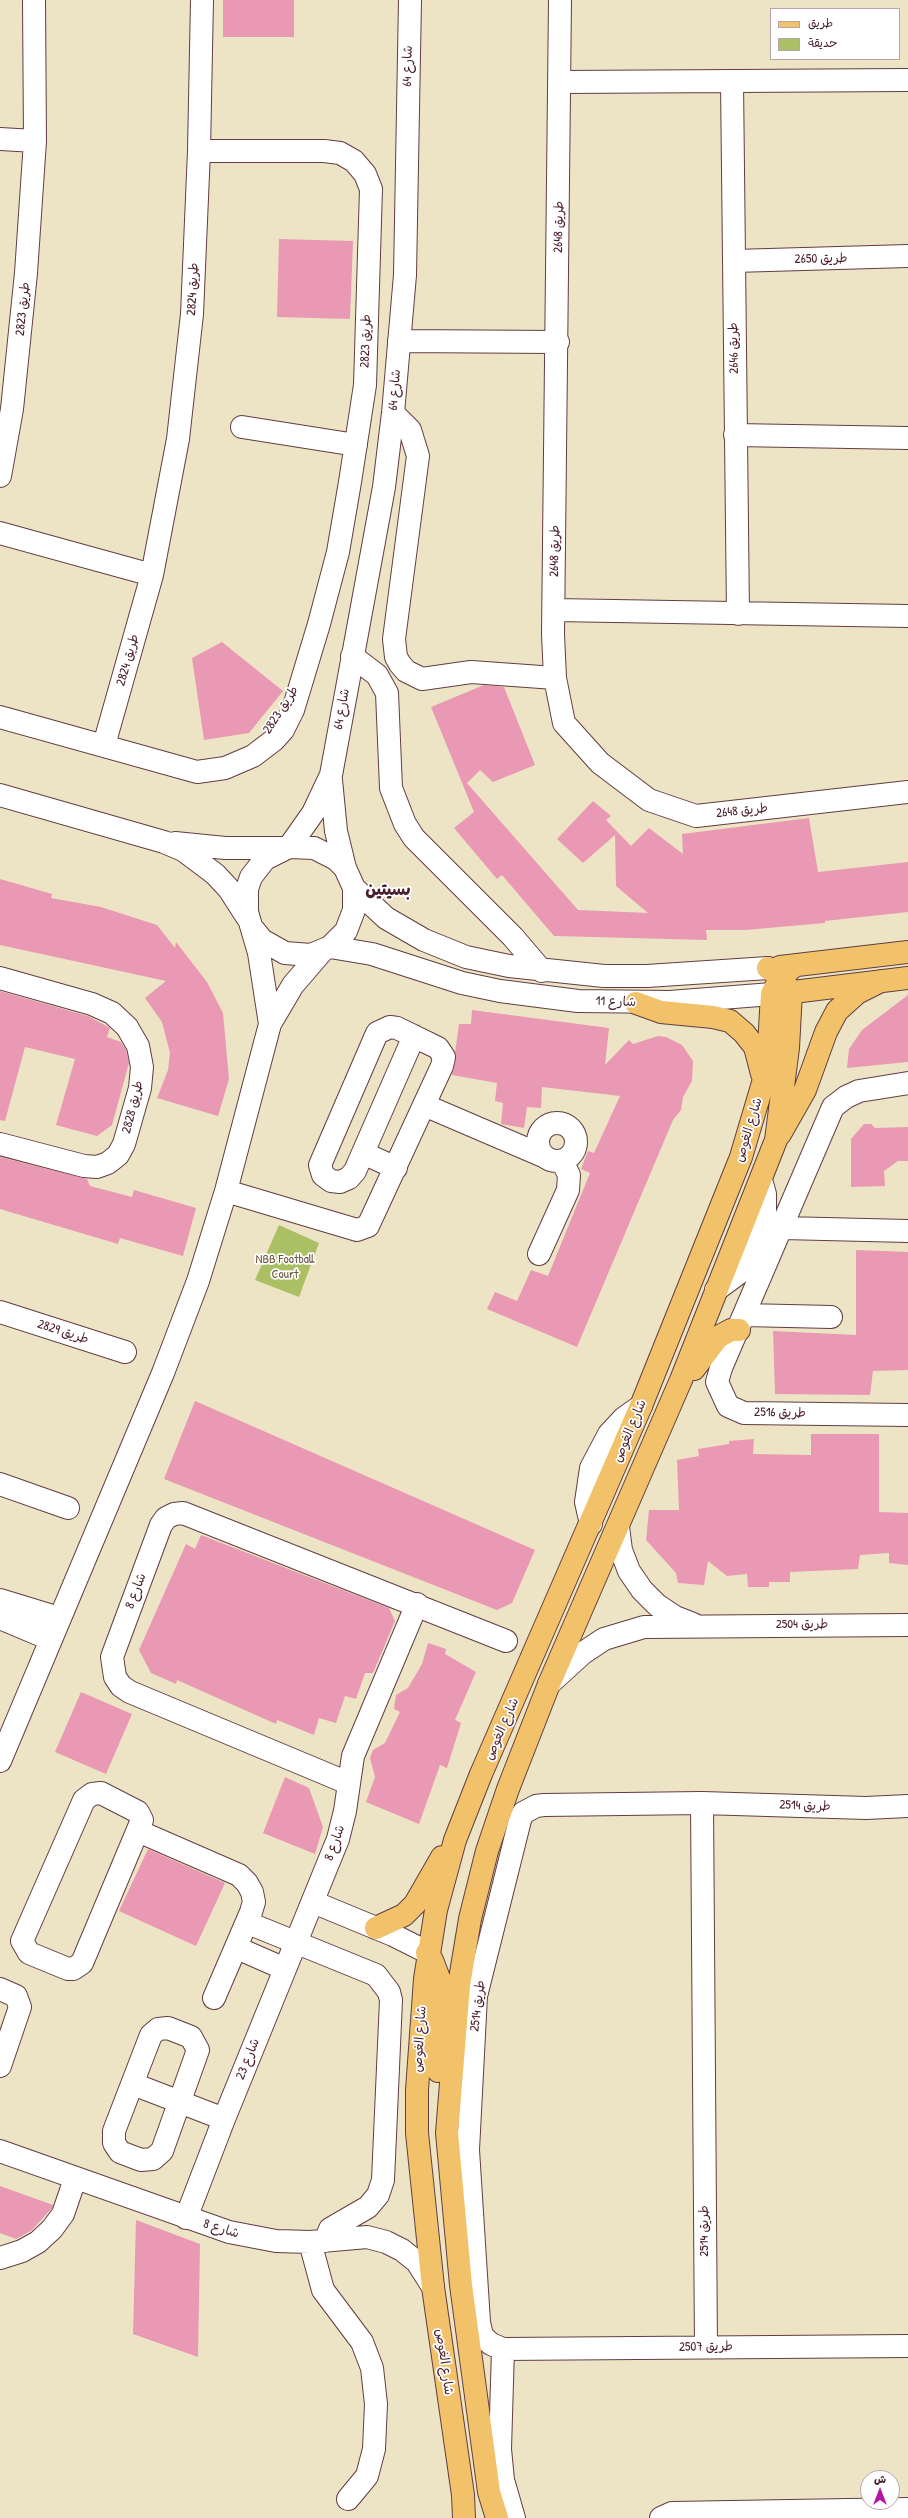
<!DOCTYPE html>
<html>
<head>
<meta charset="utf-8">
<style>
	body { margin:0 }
	#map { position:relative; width:908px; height:2518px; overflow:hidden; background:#ede4c5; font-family:"Patrick Hand","Playpen Sans Arabic",sans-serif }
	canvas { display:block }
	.legend { position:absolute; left:770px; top:8px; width:130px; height:52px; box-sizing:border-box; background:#fff; border:1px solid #b7a5aa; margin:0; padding:5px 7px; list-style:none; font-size:12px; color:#4a1f2b }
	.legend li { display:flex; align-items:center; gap:8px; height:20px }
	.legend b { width:20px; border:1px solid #b7a5aa }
	.north { position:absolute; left:860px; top:2470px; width:40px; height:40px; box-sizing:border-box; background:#fff; border:1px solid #b7a5aa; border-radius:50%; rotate:0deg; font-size:11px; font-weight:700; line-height:16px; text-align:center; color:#4a1f2b }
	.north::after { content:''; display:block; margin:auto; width:14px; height:18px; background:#b5179e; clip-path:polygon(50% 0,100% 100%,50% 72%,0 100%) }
</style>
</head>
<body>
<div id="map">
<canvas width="908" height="2518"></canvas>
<ul class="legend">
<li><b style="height:5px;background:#f2c26a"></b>طريق</li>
<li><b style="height:11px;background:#abc065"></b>حديقة</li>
</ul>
<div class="north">ش</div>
</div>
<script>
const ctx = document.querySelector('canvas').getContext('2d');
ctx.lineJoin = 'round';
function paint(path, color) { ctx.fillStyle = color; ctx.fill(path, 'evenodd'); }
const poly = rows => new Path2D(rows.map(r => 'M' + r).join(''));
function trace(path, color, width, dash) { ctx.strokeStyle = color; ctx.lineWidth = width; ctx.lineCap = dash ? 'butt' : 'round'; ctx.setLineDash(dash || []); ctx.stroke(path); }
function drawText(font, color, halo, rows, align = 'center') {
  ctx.font = font + ' "Patrick Hand","Playpen Sans Arabic",sans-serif'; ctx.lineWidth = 3.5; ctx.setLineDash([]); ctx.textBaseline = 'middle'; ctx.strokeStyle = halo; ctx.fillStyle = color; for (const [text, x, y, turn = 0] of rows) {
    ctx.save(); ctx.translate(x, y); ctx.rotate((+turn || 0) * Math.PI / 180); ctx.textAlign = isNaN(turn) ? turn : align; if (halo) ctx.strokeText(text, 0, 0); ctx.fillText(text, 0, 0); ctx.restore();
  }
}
paint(poly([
	[279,1225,319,1243,299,1297,255,1280]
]), '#abc065');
paint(poly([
	[223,0,294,0,294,37,223,37],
	[279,239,353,241,350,319,277,317],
	[222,642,283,691,249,733,204,740,192,658],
	[484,685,504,687,535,765,493,782,480,770,467,783,578,910,648,913,616,886,615,835,583,863,557,839,593,801,611,816,606,820,631,846,649,828,683,854,682,834,809,818,818,872,908,862,908,912,825,921,825,923,745,930,706,930,707,940,554,936,502,875,497,879,454,828,474,812,431,707],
	[0,879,52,894,51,898,101,907,157,925,175,948,176,942,207,982,223,1013,229,1079,218,1116,157,1098,168,1070,170,1053,162,1022,145,998,166,981,0,945],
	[0,991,88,1016,110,1028,107,1037,121,1042,126,1050,129,1063,112,1125,97,1136,56,1125,75,1059,25,1047,5,1121,0,1120],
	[908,995,908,1062,847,1068,849,1049,862,1030],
	[472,1010,609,1028,605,1065,629,1040,633,1044,658,1036,666,1037,682,1045,693,1061,692,1081,683,1097,681,1110,673,1120,577,1347,487,1309,495,1292,517,1301,531,1270,548,1276,590,1173,581,1169,588,1151,594,1153,620,1096,542,1087,541,1108,527,1107,524,1128,501,1124,503,1103,495,1101,497,1083,452,1075,459,1024,471,1024],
	[864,1124,871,1124,875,1128,908,1127,908,1161,898,1161,884,1171,885,1186,851,1187,851,1139],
	[0,1157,87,1179,90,1186,132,1197,134,1190,196,1208,183,1256,120,1238,118,1244,0,1209],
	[856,1250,908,1252,908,1370,873,1371,870,1395,775,1394,773,1331,856,1335],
	[195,1401,535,1550,512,1603,497,1610,164,1479],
	[811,1434,879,1434,879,1512,908,1513,908,1565,889,1563,889,1553,860,1555,858,1569,790,1572,790,1582,769,1582,769,1587,748,1587,747,1574,727,1576,708,1561,704,1585,678,1583,676,1573,646,1540,649,1510,679,1510,677,1460,699,1456,698,1449,729,1444,729,1441,754,1439,753,1454,811,1455],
	[201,1535,389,1608,395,1621,373,1673,365,1673,356,1699,345,1696,336,1723,319,1718,314,1735,277,1720,276,1724,177,1680,176,1684,151,1673,139,1650,186,1544,195,1549],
	[428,1643,446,1649,445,1654,476,1672,455,1720,461,1723,447,1768,440,1765,419,1824,366,1802,375,1777,370,1758,373,1750,385,1743,400,1712,394,1709,396,1695,408,1688,422,1664],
	[81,1692,132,1714,106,1774,55,1752],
	[285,1777,309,1788,323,1827,315,1854,263,1833],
	[148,1849,225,1883,196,1946,119,1911],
	[0,2186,53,2205,52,2208,32,2230,16,2239,0,2233],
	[136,2220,200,2244,198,2357,133,2334]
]), '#e999b4');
const minor = poly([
	[560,0,553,634,555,678,564,723,600,763,649,800,696,816,908,792],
	[732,81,738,614],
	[561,82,908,80],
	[0,139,35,141],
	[734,261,908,256],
	[399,341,558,342],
	[393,413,410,430,418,456,394,639,396,657,400,664,406,671,422,679,471,672,555,678],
	[242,427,356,445],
	[735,435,908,438],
	[0,476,12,409,26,273,35,141,34,0],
	[0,533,152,575],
	[555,610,908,616],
	[352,656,377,675,387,693,391,788,405,824,414,838,513,937,542,971],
	[0,717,197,772,225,768,253,756,274,740,283,730,293,710,319,624,338,552,350,482,365,385,371,189,365,174,354,161,340,153,324,151,199,151],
	[104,745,152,575,178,439,192,314,199,151,202,0],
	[331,780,336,831,345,868],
	[0,795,164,842,183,850,215,874,229,889,247,917],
	[175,843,225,848,283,848],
	[289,847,313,813,331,775,384,487,393,413,405,275,410,0],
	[354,888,386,918,424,940,466,957,509,966,604,976,647,976,768,968],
	[254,930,262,940,285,953,311,955,330,947,346,931,354,910,354,888,345,868,336,859,314,848,289,847,265,859,251,877,247,889,247,912,259,953,270,1024],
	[330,947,372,954,462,983,500,991,578,1001,670,1002,772,994],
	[0,978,92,1004,112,1013,127,1027,138,1046,142,1067,140,1088,124,1144,118,1155,108,1163,97,1167,84,1166,0,1144],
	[908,1083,859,1091,846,1097,833,1107,721,1368,717,1382,728,1406,744,1413,908,1415],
	[424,1105,543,1156],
	'538 1142a19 19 0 1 1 38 0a19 19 0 1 1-38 0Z',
	[363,1153,396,1168],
	[226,1191,357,1230,368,1226,442,1066,444,1057,438,1048,434,1046,397,1028,390,1027,377,1033,320,1165,323,1175,331,1181,340,1182,349,1178,355,1171,414,1036],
	[783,1228,908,1231],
	[539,1254,568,1190,569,1175,562,1161],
	[716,1290,739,1273,756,1250,765,1223,765,1194,761,1180],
	[0,1312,125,1352],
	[745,1315,831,1317],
	[0,1484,68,1508],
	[591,1524,586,1502,591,1468,609,1434,624,1418,641,1406],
	[618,1527,621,1550,629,1571,642,1590,657,1605,675,1617,693,1624],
	[0,1600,59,1618],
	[0,1618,50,1639],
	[549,1684,583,1653,604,1639,644,1627,908,1625],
	[0,1761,163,1373,198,1281,226,1191,270,1024,293,985,323,950],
	[348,1783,130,1692,121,1686,115,1677,112,1657,161,1525,166,1518,174,1514,183,1513,506,1641],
	[101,1793,138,1812,142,1820,82,1963,73,1969,68,1969,29,1953,22,1941,84,1800,92,1794,101,1793],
	[702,1803,706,2347],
	[908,1806,866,1808,702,1803,544,1805,536,1806,523,1813,520,1820,476,1996,468,2150,479,2322,482,2336,491,2344,503,2349,908,2346],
	[138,1831,239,1875,247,1883,252,1892,254,1902,251,1912,214,1998],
	[313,1902,393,1935,427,1952],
	[248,1923,376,1975,389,1992,391,2000,383,2180,378,2195,368,2207,330,2229,325,2241],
	[237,1948,285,1969],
	[0,1989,16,1996,20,2007,0,2066],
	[168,2028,191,2037,198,2050,162,2151,153,2159,141,2160,120,2152,114,2143,114,2131,151,2035,158,2029,168,2028],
	[133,2084,224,2119],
	[0,2151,229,2232,276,2241,310,2242,367,2237,386,2242,402,2250,417,2262,433,2287],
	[186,2218,224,2119,338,1839,345,1811,353,1756,417,1604],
	[310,2242,323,2290,362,2342,372,2368,376,2404,374,2449,367,2476,348,2499],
	[0,2258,22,2251,38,2242,52,2229,63,2214,75,2179],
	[503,2349,500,2449,503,2480,514,2518],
	[661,2518,672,2513,908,2509]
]);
const major = poly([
	[780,967,908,952],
	[777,994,908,978],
	[636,1003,661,1012,713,1017,730,1021,744,1033,755,1047,762,1074],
	[780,1134,805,1090,826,1032,837,1011,857,993,881,981],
	[694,1369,718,1337,731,1330,739,1330],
	[376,1928,404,1915,415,1904,442,1857],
	[427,1953,432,1960,440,1981,438,2071],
	[464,2518,463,2495,433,2287,417,2133,417,2090,425,1979,436,1910,455,1840,481,1774,641,1406,741,1157,763,1083,769,1046,772,994,781,977,794,966],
	[497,2518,489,2492,461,2285,447,2133,459,1985,470,1919,487,1851,508,1789,549,1684,681,1380,776,1140,788,1048,791,992,781,977,768,968]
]);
trace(minor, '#623d42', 24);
trace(major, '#623d42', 24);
trace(minor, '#fff', 22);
trace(major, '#f2c26a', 22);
drawText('13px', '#4a1f2b', '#fff', [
	["شارع 64",408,66,-89],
	["طريق 2648",559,227,-89],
	["طريق 2650",821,259,-1],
	["طريق 2824",193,289,-87],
	["طريق 2823",23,309,-84],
	["طريق 2823",366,341,-88],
	["طريق 2646",734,348,-91],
	["شارع 64",395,390,-85],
	["طريق 2648",555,551,-89],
	["طريق 2824",128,660,-74],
	["شارع 64",342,709,-80],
	["طريق 2823",281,710,-57],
	["طريق 2648",742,811,-6],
	["شارع 11",616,1002,2],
	["طريق 2828",133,1107,-76],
	["شارع الغوص",749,1130,-73],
	["طريق 2829",63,1332,18],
	["طريق 2516",780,1413,1],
	["شارع الغوص",630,1431,-67],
	["شارع 8",136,1591,-69],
	["طريق 2504",802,1625],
	["شارع الغوص",502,1729,-66],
	["طريق 2514",805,1806,2],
	["شارع 8",335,1843,-70],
	["طريق 2514",478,2006,-83],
	["شارع الغوص",420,2039,-86],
	["شارع 23",248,2059,-68],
	["شارع 8",221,2229,17],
	["طريق 2514",705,2231,-90],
	["طريق 2507",706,2347,-1],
	["شارع الغوص",444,2362,82]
]);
drawText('13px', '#6c573f', '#fff', [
	["NBB Football",285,1260],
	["Court",285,1275]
]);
drawText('bold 17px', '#4a1f2b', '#fff', [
	["بسيتين",388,890]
]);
</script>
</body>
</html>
